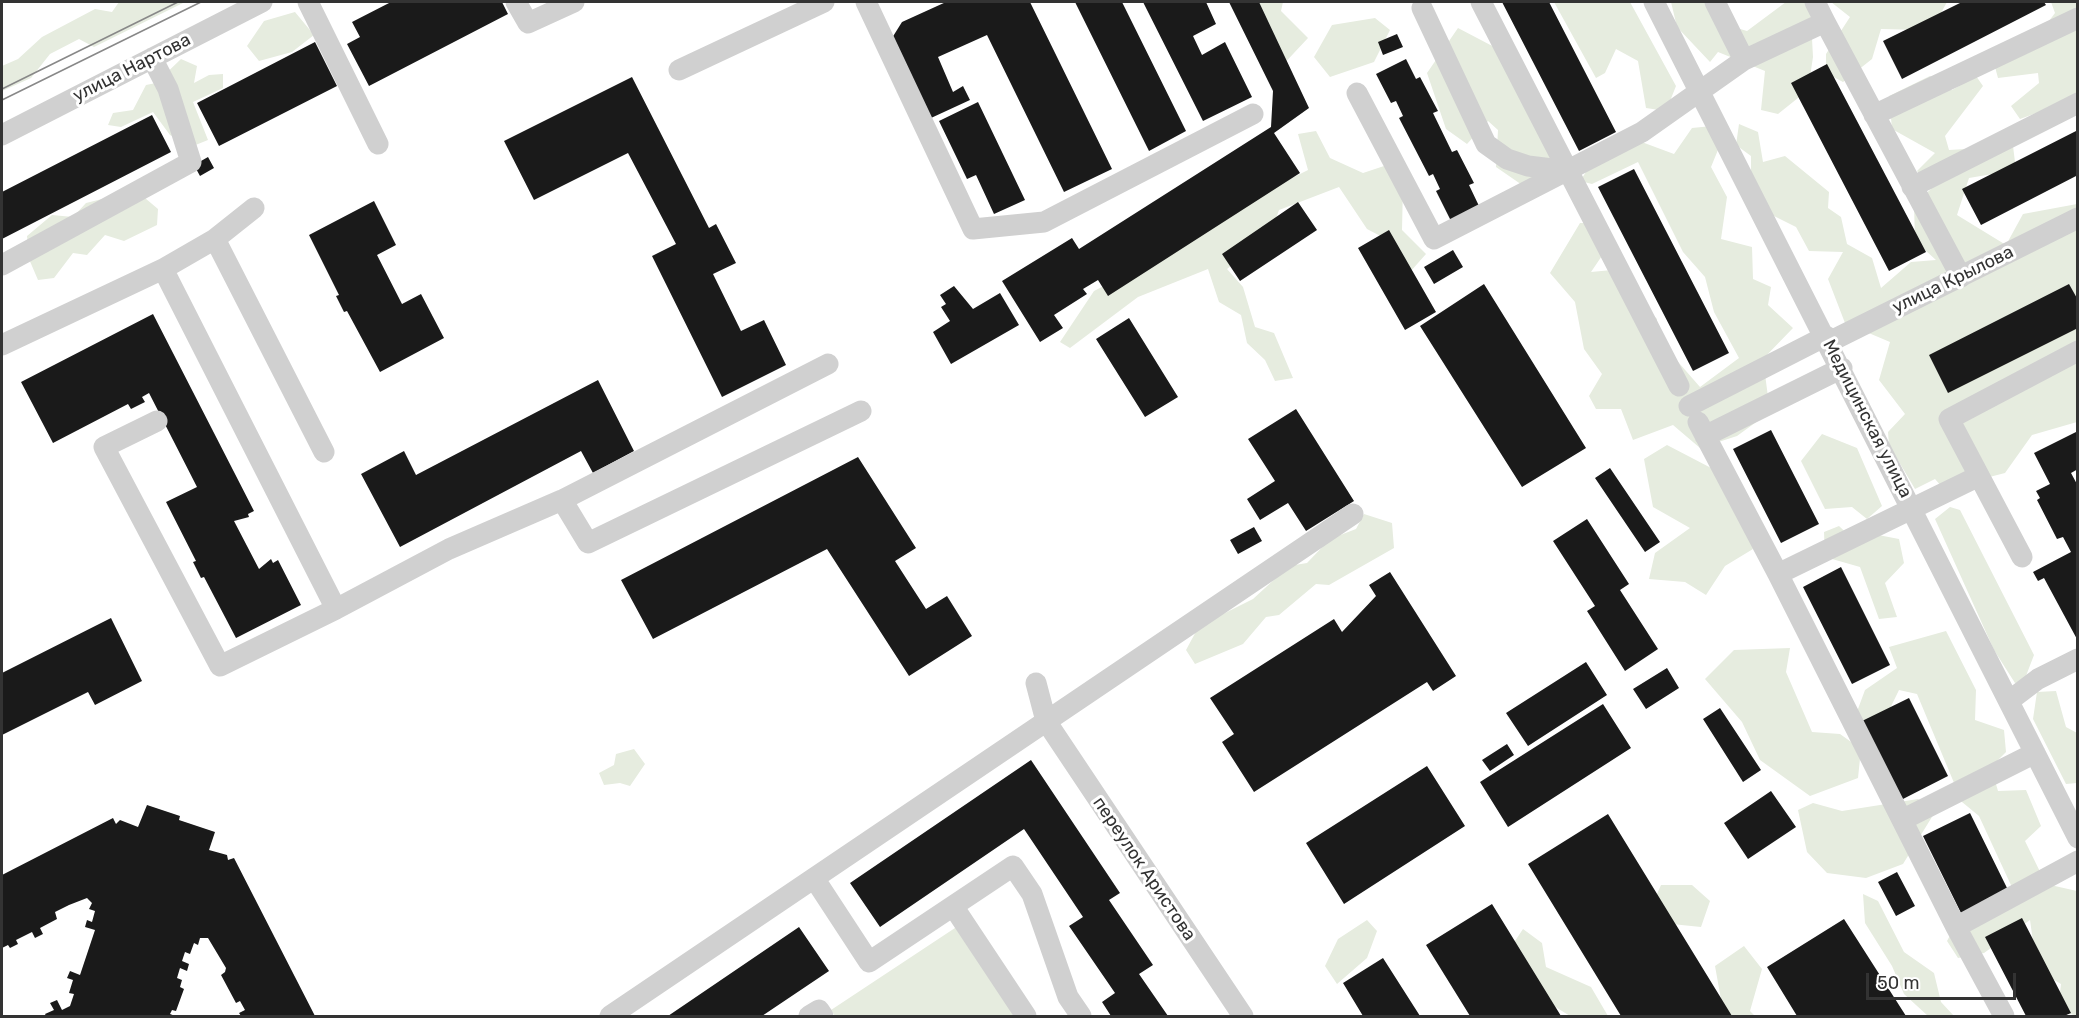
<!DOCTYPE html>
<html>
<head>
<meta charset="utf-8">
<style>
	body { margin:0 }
	#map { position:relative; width:2079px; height:1018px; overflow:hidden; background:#fff; font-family:Rubik,sans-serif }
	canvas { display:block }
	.frame { position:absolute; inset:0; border:3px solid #333; pointer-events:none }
	.scale { position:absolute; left:1866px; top:973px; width:150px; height:27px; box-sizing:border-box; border:3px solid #333; border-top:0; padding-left:8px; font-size:18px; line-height:21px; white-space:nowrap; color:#333; -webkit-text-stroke:4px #fff; paint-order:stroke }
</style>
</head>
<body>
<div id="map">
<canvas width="2079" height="1018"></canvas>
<div class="frame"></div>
<div class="scale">50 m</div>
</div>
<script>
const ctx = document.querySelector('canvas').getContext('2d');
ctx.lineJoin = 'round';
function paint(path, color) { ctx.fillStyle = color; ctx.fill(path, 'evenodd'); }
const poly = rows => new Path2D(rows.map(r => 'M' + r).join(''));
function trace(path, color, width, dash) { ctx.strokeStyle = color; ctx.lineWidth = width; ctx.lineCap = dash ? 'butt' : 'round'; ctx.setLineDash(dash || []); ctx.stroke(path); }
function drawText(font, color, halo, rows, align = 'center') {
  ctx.font = font + ' Rubik,sans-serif'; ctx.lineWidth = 6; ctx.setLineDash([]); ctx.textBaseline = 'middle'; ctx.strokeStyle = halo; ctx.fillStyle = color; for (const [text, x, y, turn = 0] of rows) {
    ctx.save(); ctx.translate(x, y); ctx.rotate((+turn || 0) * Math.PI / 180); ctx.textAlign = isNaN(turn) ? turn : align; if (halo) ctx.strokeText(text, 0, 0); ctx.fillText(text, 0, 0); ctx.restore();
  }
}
paint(poly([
	[119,2,185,2,94,47,79,39,50,54,31,78,2,91,2,66,18,59,42,37,95,9,112,12],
	[1239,2,1283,2,1281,11,1308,38,1279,69],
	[1554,2,1630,2,1676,86,1666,111,1646,108,1638,61,1616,49,1605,73,1596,78],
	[1671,2,1708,2,1720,23,1747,31,1786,2,1810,2,1813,57,1808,90,1778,114,1761,110,1765,71,1718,52,1710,62,1677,27],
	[1831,2,1947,2,1936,22,1919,30,1881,29,1872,59,1843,82,1826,73,1826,54,1850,17],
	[2051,2,2077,2,2077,106,2064,103,2020,119,2011,106,2039,83,2038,73,1998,78,1995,67,2025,53,2055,13],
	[295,12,314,35,292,52,259,61,247,46,264,21],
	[1375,18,1390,30,1374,62,1330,77,1314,57,1332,25],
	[1458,28,1519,60,1556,169,1525,187,1496,167,1498,130,1488,121,1467,144,1446,129,1427,73],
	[181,59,197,66,194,83,209,75,223,74,223,88,193,102,208,140,193,146,170,135,153,112,121,127,108,125,113,113,133,110,146,85,156,83],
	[1930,76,1952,90,1976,76,1983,86,1945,136,1949,150,2013,146,2016,170,1969,178,1957,215,2006,245,2023,214,2077,204,2077,422,2032,435,2005,473,1966,483,1948,494,1935,479,1915,489,1889,445,1888,432,1905,414,1879,380,1890,342,1845,323,1828,279,1843,252,1809,251,1796,227,1772,215,1751,173,1751,156,1736,145,1739,124,1758,132,1763,162,1785,156,1829,192,1828,208,1841,217,1847,244,1872,258,1881,288,1911,262,1936,260,1915,241,1914,204,1931,189,1917,171,1935,153,1892,129,1889,96],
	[1712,126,1720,145,1711,167,1727,197,1721,239,1752,247,1753,279,1771,287,1768,305,1793,328,1763,359,1770,412,1737,436,1700,448,1673,425,1633,440,1621,409,1596,409,1589,396,1602,374,1584,349,1575,302,1550,273,1580,223,1602,223,1610,244,1591,272,1612,270,1657,319,1658,339,1700,387,1739,358,1714,312,1705,277,1683,252,1638,162,1592,184,1580,181,1590,166,1639,141,1674,154,1692,128],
	[1316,131,1330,158,1363,173,1384,166,1403,185,1402,230,1426,254,1410,272,1390,241,1367,229,1339,187,1279,210,1270,236,1227,269,1243,287,1255,327,1274,333,1293,378,1275,381,1265,360,1247,343,1241,315,1219,302,1208,269,1138,297,1070,348,1060,342,1094,291,1175,249,1209,220,1308,170,1298,134],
	[114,196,145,198,158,209,157,225,124,241,105,235,87,255,73,253,54,278,38,280,29,259,27,236,52,215,73,217,86,203],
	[1822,434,1857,448,1882,506,1867,519,1852,507,1825,509,1801,461],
	[1667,445,1738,482,1753,549,1725,566,1706,595,1685,582,1649,579,1655,553,1690,528,1653,507,1644,459],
	[1950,507,1960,510,2034,655,2024,681,2015,683,1994,650,1935,519],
	[1364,514,1392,523,1394,548,1329,585,1316,584,1279,615,1266,617,1243,644,1195,664,1186,650,1199,626,1253,599,1289,566,1307,563,1330,539,1356,529],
	[1839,526,1858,544,1873,534,1899,539,1904,563,1885,583,1897,617,1879,619,1860,567,1825,557,1824,532],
	[1946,631,1976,690,1975,720,2004,730,2006,752,1991,767,1998,791,2026,790,2041,826,2025,841,2046,884,2077,891,2077,1016,2058,1010,2061,984,2037,970,2030,920,1984,953,1958,958,1947,941,1959,919,2016,896,1979,816,1962,802,1917,694,1899,690,1880,729,1855,717,1865,690,1897,668,1889,647],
	[1790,648,1786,672,1812,732,1840,734,1861,749,1858,778,1810,796,1760,760,1742,722,1705,679,1734,650],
	[2056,691,2066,727,2077,733,2077,783,2066,784,2033,719,2037,692],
	[634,749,645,764,630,786,620,783,604,785,599,773,614,765,616,754],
	[1918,799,1935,812,1903,864,1866,878,1827,873,1807,852,1798,810,1813,803,1842,811],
	[1661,885,1692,885,1710,901,1701,927,1662,923,1652,905],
	[1863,894,1878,901,1904,952,1934,973,1941,1002,1954,1016,1928,1016,1904,994,1892,966,1865,923],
	[1367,920,1377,931,1367,958,1337,984,1325,966,1338,939],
	[958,926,1017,1016,835,1016,831,1010],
	[1523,929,1542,943,1546,967,1591,987,1608,1016,1570,1016,1533,993,1509,950],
	[1744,946,1762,969,1750,1011,1755,1016,1724,1016,1715,966]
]), '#e6ecdf');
paint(poly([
	[391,2,502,2,508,14,369,86,347,44,360,37,352,22],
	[946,2,1030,2,1112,169,1064,192,987,35,938,57,953,92,963,86,970,100,931,118,892,38,902,22],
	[1075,2,1122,2,1186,131,1149,151],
	[1143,2,1206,2,1216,24,1193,36,1202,55,1225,42,1252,97,1203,121],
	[1229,2,1259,2,1309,108,1274,133,1300,173,1108,296,1098,280,1083,289,1087,294,1054,315,1063,328,1040,342,1002,281,1072,238,1079,249,1271,127,1273,91],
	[1502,2,1549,2,1616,132,1579,151],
	[1962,2,2044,2,2046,5,1902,79,1883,41],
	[1397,34,1403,47,1383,55,1378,42],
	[315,42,337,86,219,146,197,103],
	[1406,59,1416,79,1420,77,1438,111,1433,113,1452,152,1457,150,1474,183,1469,185,1479,206,1451,221,1436,191,1440,189,1433,174,1429,176,1399,118,1403,116,1396,101,1391,103,1376,74],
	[1827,64,1926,252,1889,271,1791,83],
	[632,77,709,228,716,224,736,263,713,274,741,331,764,320,786,365,722,397,652,256,676,244,628,153,534,200,504,141],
	[978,102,1025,200,994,214,976,175,967,179,939,121],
	[152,115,171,152,2,239,2,192],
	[2078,130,2078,175,1981,225,1962,189],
	[208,157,214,168,200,176,194,165],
	[1634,169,1729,353,1693,371,1598,187],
	[374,201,396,245,377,255,402,304,421,294,444,338,380,372,347,311,344,312,336,296,339,295,309,235],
	[1298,202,1317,230,1240,281,1222,254],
	[1389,230,1436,312,1405,330,1358,248],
	[1453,250,1463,267,1434,284,1424,267],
	[1484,284,1586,448,1522,487,1420,326],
	[2069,284,2078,300,2078,328,1948,393,1929,355],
	[954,286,973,309,1000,293,1019,325,951,364,933,332,950,321,941,307,946,304,940,295],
	[153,314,254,511,248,514,249,517,234,521,259,569,271,559,273,563,278,560,301,605,236,638,204,577,201,578,193,562,196,561,166,502,197,487,149,393,142,397,145,402,131,409,128,404,53,443,21,382],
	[1129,318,1178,397,1145,417,1096,339],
	[598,380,634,451,593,473,581,451,400,547,361,474,404,451,416,475],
	[1296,409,1354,501,1306,531,1288,503,1260,520,1247,499,1275,481,1248,439],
	[1771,430,1819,524,1781,543,1733,449],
	[2078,431,2078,469,2071,473,2078,486,2078,641,2044,578,2038,581,2033,572,2071,552,2063,537,2057,539,2037,500,2040,498,2036,491,2050,484,2034,453],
	[858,457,916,548,895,561,926,609,947,596,972,636,909,676,827,549,653,639,621,580],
	[1610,468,1660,542,1645,552,1595,478],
	[1587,519,1629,584,1620,590,1658,649,1625,671,1587,611,1595,606,1553,541],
	[1254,527,1262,541,1238,554,1230,540],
	[1841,567,1890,665,1852,684,1803,587],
	[1390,572,1456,676,1433,691,1427,682,1254,792,1222,742,1234,734,1210,698,1334,619,1342,632,1376,596,1369,585],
	[111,618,142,681,95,705,88,692,2,735,2,673],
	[1586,662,1607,695,1528,746,1506,713],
	[1667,668,1679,688,1646,709,1633,689],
	[1909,698,1948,776,1901,800,1862,721],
	[1603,704,1631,748,1508,827,1480,782],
	[1720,708,1761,770,1743,782,1703,719],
	[1507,744,1514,755,1490,771,1482,760],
	[1031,760,1120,893,1109,900,1153,965,1139,974,1168,1016,1111,1016,1102,1002,1115,993,1069,926,1083,917,1024,829,880,927,850,883],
	[1427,766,1465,826,1344,904,1306,843],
	[1771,791,1796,827,1748,859,1724,823],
	[147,805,180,816,179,820,215,832,209,850,227,855,228,860,234,858,315,1016,241,1016,239,1013,245,1010,240,1001,236,1003,221,975,225,972,226,968,208,938,200,938,198,945,194,943,190,954,185,952,182,961,189,964,187,971,180,968,177,978,182,980,180,987,184,989,176,1011,172,1010,170,1014,175,1016,46,1016,45,1014,54,1010,50,1003,57,1000,62,1010,70,1006,74,994,69,993,73,980,67,978,70,971,80,975,95,930,85,927,87,920,92,922,95,911,89,909,92,903,87,898,69,905,55,912,57,919,40,928,43,934,35,938,32,932,16,940,18,944,10,948,8,945,2,948,2,875,113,818,116,824,120,820,138,827],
	[1970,813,2008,890,1961,913,1923,836],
	[1608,814,1732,1016,1621,1016,1528,864],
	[1897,872,1915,906,1896,916,1878,882],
	[1492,904,1561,1016,1470,1016,1426,945],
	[2022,918,2071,1013,2064,1016,2026,1016,1985,937],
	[1844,919,1906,1016,1797,1016,1767,967],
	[799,927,829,971,762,1016,668,1016],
	[1383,958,1420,1016,1363,1016,1343,983]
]), '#1a1a1a');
trace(poly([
	[308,2,378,144],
	[516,2,528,23,574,2],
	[866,2,973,229,1044,222,1253,114],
	[1481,2,1679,386],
	[1654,2,2078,838],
	[1715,2,1744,60],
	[1815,2,1825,22],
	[1422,8,1486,144,1507,159,1528,166,1569,171],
	[679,70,824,2],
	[1357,93,1434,239,1642,132,1744,60,1825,22,1961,277],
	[1874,115,2078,18],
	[2,135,262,2],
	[1912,187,2078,103],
	[215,239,324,452],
	[2,265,191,162,168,89,152,58],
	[163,269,215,239,254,208],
	[1829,342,2078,218],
	[2,345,163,269,336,609,449,549,562,500,828,364],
	[1689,406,1826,336],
	[157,421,104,447,220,666,336,609],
	[1698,422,1778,574,1956,927,2078,861],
	[1705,436,1842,368],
	[562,500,588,543,861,411],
	[2022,557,1949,419,2078,351],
	[1778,574,1979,476],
	[1036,683,1046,721,1243,1016],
	[2009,701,2038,679,2078,659],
	[1902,820,2035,753],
	[814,878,869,962,953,906,1026,1016],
	[953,906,1013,866,1032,894,1068,997,1081,1016],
	[1956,927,2004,1016],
	[610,1016,1353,514],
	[809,1016,819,1010,823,1016]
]), '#d0d0d0', 21);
trace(poly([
	[2,89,178,2],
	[2,100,201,2]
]), '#888', 1.5);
drawText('18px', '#333', '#fff', [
	["улица Нартова",132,68,-27],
	["улица Крылова",1953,280,-26],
	["Медицинская улица",1867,419,63],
	["переулок Аристова",1144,869,56]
]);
</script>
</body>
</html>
